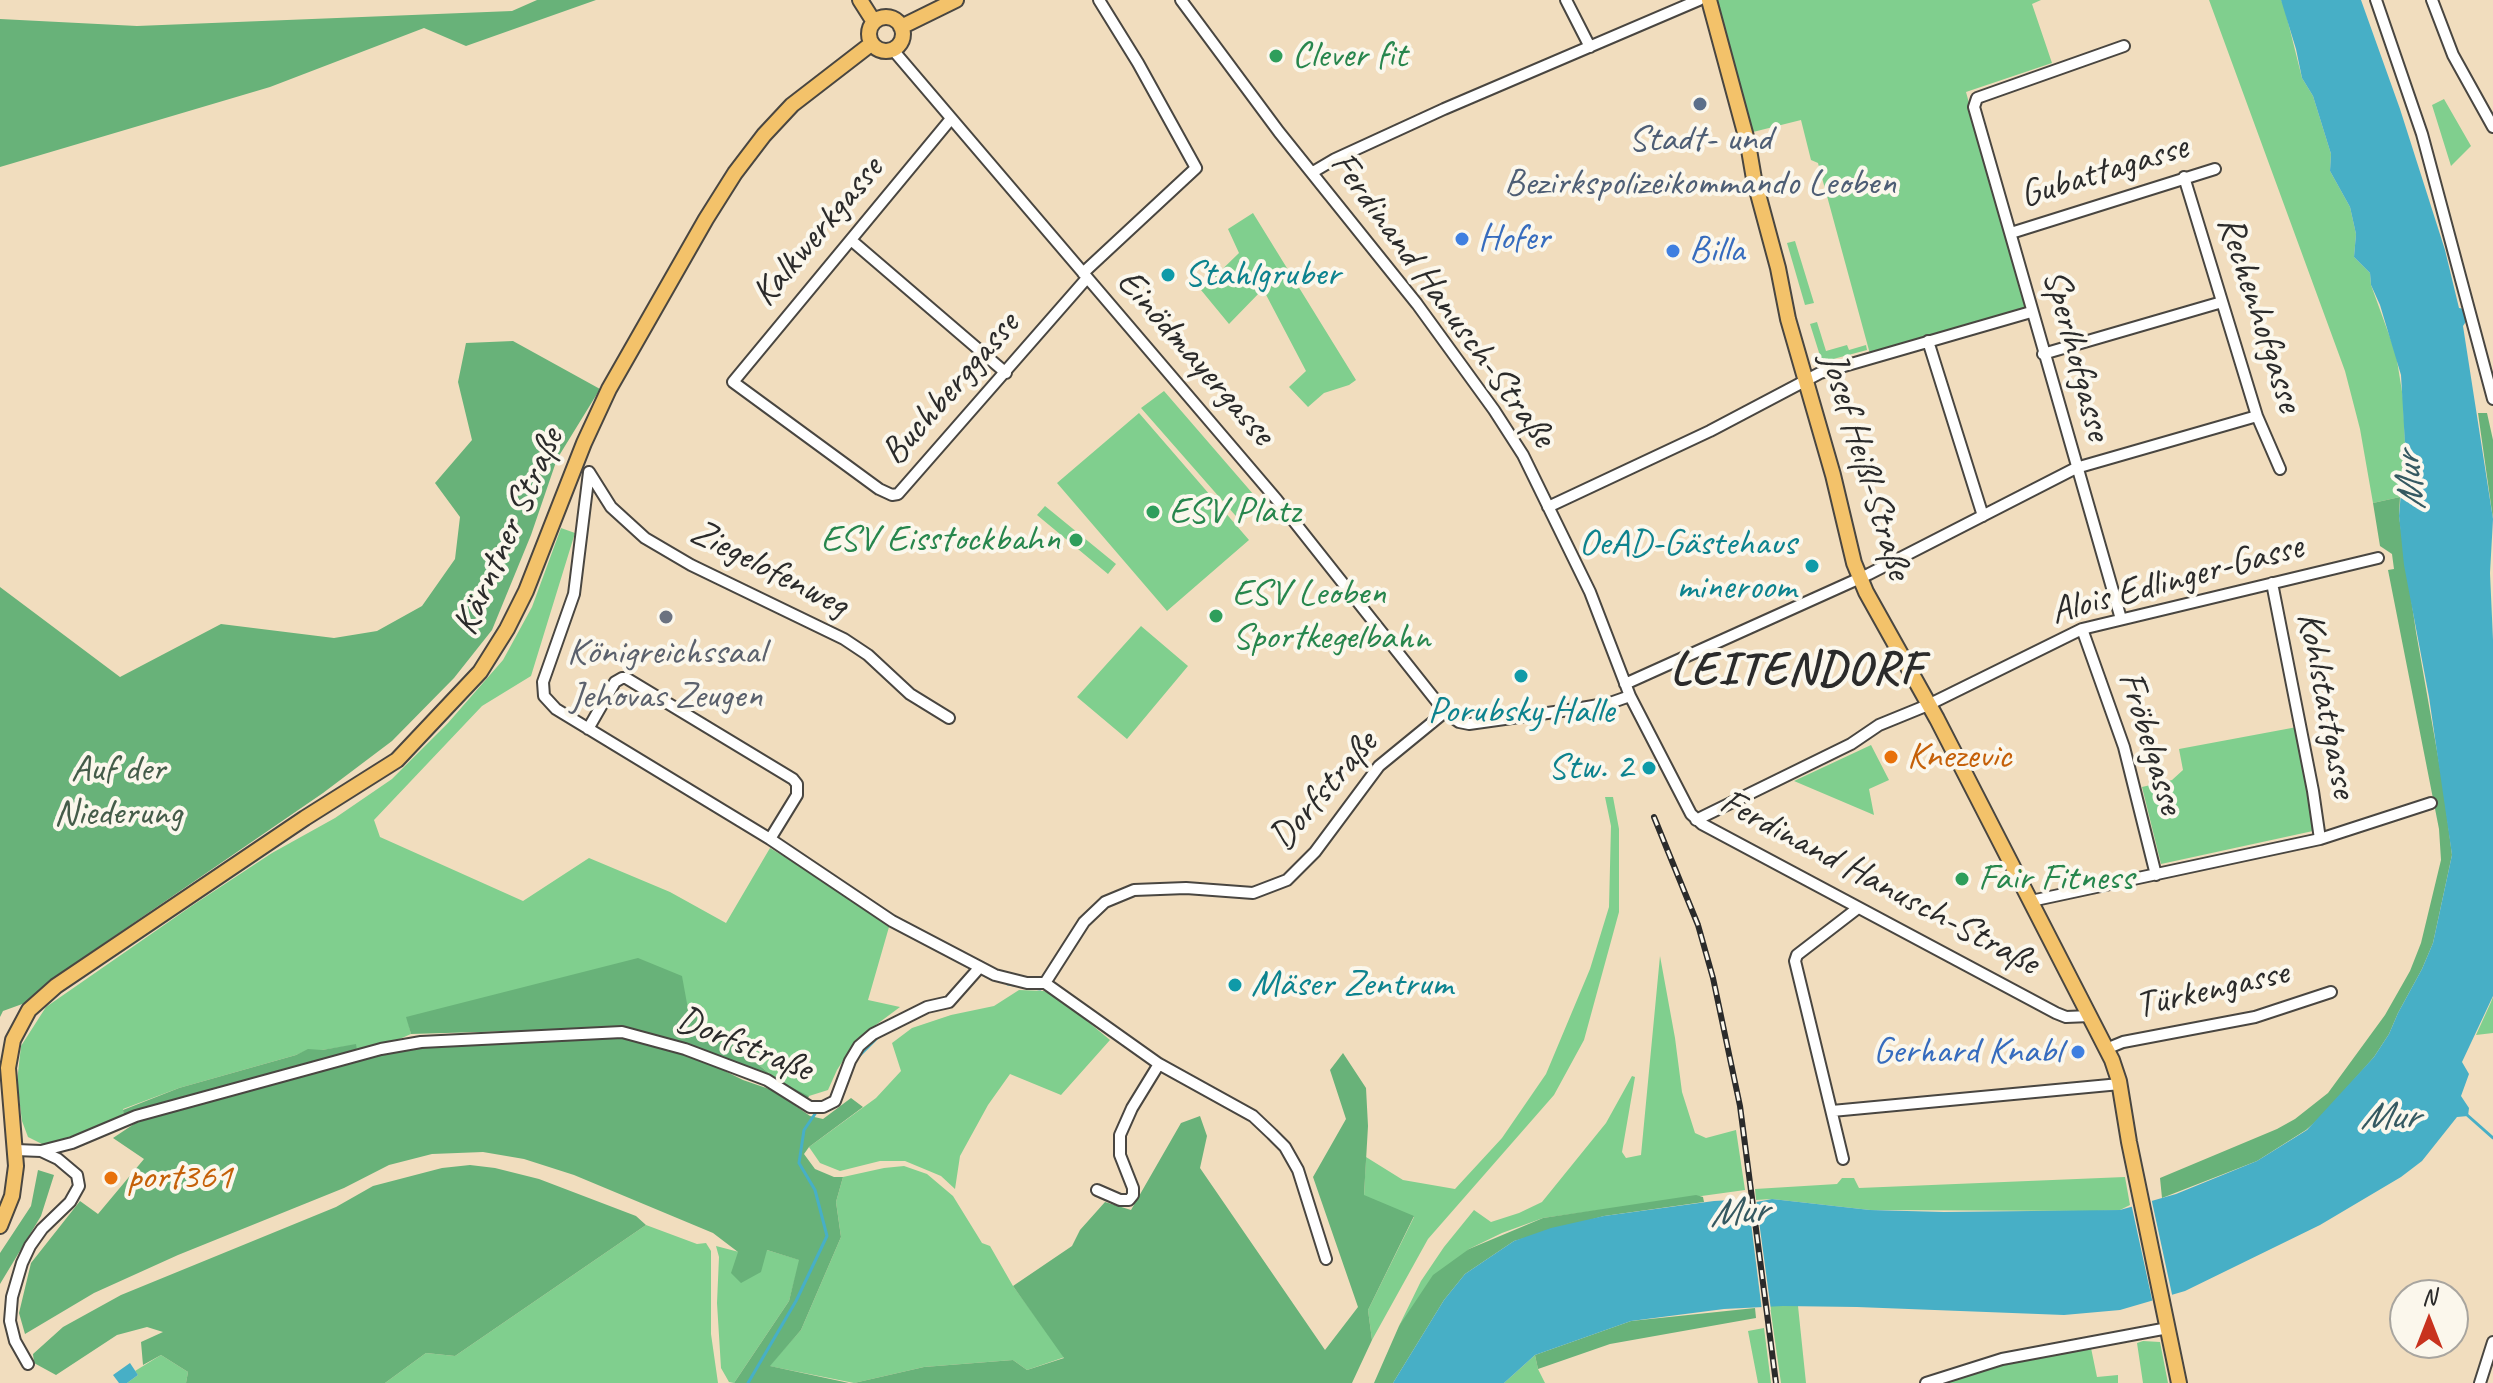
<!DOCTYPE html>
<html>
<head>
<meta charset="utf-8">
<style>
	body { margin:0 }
	#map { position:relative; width:2493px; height:1383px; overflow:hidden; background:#f1ddbe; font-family:Caveat,sans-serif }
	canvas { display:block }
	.north { position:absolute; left:2389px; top:1279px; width:80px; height:80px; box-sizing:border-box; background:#fbf7ec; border:2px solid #a8a59f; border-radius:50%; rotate:0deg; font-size:22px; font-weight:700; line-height:32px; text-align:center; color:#2b2b2b }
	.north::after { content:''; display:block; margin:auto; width:28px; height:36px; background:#c8321e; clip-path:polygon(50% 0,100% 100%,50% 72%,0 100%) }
</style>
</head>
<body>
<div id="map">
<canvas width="2493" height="1383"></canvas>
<div class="north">N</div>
</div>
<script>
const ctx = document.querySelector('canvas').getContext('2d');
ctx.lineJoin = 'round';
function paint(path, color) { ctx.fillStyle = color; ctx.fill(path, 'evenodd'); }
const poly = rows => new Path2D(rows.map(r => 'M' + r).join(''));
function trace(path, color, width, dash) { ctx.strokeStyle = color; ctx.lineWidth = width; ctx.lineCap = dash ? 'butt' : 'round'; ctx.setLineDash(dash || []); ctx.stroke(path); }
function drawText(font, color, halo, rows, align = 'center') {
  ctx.font = font + ' Caveat,sans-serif'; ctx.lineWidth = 8; ctx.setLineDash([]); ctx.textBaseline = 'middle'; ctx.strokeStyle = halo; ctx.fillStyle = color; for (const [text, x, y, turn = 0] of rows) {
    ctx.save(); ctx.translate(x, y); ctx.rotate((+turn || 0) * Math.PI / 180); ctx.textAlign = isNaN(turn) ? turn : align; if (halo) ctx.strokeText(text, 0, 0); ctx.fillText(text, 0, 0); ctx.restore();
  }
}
paint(poly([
	[1709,0,2041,0,2032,4,2052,63,1966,92,2025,308,1870,354,1818,163,1811,160,1801,120,1745,134],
	[2209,0,2281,0,2284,6,2302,78,2313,96,2331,154,2330,171,2350,207,2356,234,2354,257,2370,273,2371,285,2396,354,2403,398,2405,444,2400,497,2373,503,2360,429,2345,371],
	[2444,99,2471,146,2451,166,2432,105],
	[1253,213,1356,380,1349,385,1324,393,1308,407,1289,387,1306,371,1263,289,1229,324,1201,290,1239,253,1228,229],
	[1795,241,1814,303,1805,305,1787,243],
	[1817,322,1826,351,1847,345,1849,350,1866,345,1867,350,1822,362,1810,324],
	[1164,391,1260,502,1242,523,1141,408],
	[1139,413,1249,540,1167,611,1057,483],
	[1045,506,1116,564,1108,574,1037,515],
	[561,528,575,533,531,676,482,706,374,820,380,837,523,901,589,858,670,892,726,923,770,848,835,887,889,927,868,1000,900,1007,857,1039,837,1070,828,1090,809,1096,799,1093,779,1081,688,1009,407,1017,411,1034,395,1041,357,1050,355,1045,322,1050,308,1050,296,1055,179,1088,123,1109,124,1117,90,1133,46,1146,28,1137,22,1121,17,1082,21,1046,46,1007,193,905,272,853,335,818,392,779,448,723,503,660,532,607],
	[1141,626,1188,666,1127,739,1077,697],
	[2297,727,2313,831,2161,864,2142,787,2172,780,2183,770,2179,749],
	[1871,745,1889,780,1869,789,1874,815,1794,781],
	[1605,797,1613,797,1619,829,1619,912,1584,1040,1554,1095,1428,1239,1372,1340,1368,1310,1414,1217,1364,1196,1366,1157,1403,1180,1455,1189,1502,1138,1546,1074,1590,969,1609,907,1611,826],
	[1660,956,1675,1038,1682,1092,1695,1133,1706,1138,1736,1130,1745,1190,1543,1218,1502,1233,1469,1249,1399,1326,1421,1281,1444,1247,1474,1210,1491,1222,1519,1213,1542,1202,1606,1123,1632,1076,1635,1077,1622,1152,1626,1158,1641,1155],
	[1019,990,1044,991,1063,1001,1110,1040,1061,1095,1010,1074,988,1105,960,1156,955,1189,941,1176,905,1161,880,1161,840,1171,820,1163,809,1147,876,1098,901,1071,892,1043,912,1028,951,1015,994,1006],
	[2493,997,2493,1033,2476,1035,2491,1002],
	[904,1166,927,1174,953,1196,982,1243,990,1246,1013,1286,1065,1357,1027,1370,1013,1360,924,1367,854,1383,769,1366,801,1330,841,1237,836,1202,843,1177,884,1168],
	[2125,1177,2130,1205,2120,1210,2096,1211,1870,1210,1772,1199,1756,1200,1755,1189,1837,1184,1842,1178,1854,1178,1859,1188],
	[646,1225,697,1244,706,1243,711,1251,711,1334,718,1383,385,1383,426,1353,455,1356],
	[716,1246,739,1252,767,1250,800,1260,789,1301,734,1383,729,1382,721,1368,717,1303,719,1257],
	[1770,1306,1798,1306,1806,1383,1781,1383],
	[1764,1328,1771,1383,1758,1383,1748,1331],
	[2143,1341,2160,1342,2168,1383,2143,1383,2137,1343],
	[2091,1348,2097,1377,2118,1375,2118,1383,1943,1383,1994,1364],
	[161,1355,188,1372,186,1383,127,1383,138,1375,135,1371],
	[1535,1355,1538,1369,1545,1383,1504,1383]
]), '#80cf8e');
paint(poly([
	[537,0,596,0,466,46,424,28,270,87,0,167,0,19,137,26,512,11],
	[513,341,600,389,557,459,531,535,492,630,454,678,392,741,323,793,62,972,25,1003,3,1011,0,1017,0,587,120,677,221,624,334,638,377,631,422,606,455,559,460,517,435,483,472,440,458,382,466,343],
	[2478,413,2487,413,2493,440,2493,519],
	[2400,497,2399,516,2416,632,2443,785,2452,855,2433,943,2422,969,2398,1013,2389,1034,2374,1057,2322,1116,2306,1130,2257,1161,2162,1198,2160,1178,2277,1129,2295,1119,2328,1093,2385,1015,2410,971,2421,943,2441,860,2439,829,2388,570,2394,569,2392,554,2380,546,2373,503],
	[638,958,682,976,688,1009,779,1081,809,1096,806,1102,793,1093,616,1028,411,1034,406,1017],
	[607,1036,638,1040,711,1064,743,1080,775,1091,810,1116,823,1119,851,1098,863,1107,809,1147,804,1154,815,1169,834,1177,843,1177,836,1202,841,1237,801,1330,770,1366,849,1383,734,1383,789,1301,799,1260,767,1250,761,1272,741,1283,731,1273,738,1252,713,1233,574,1175,524,1159,483,1152,432,1154,389,1165,344,1188,178,1255,94,1293,25,1334,19,1313,31,1263,80,1201,98,1214,144,1159,113,1138,140,1120,325,1067,416,1048],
	[356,1044,357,1050,148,1108,124,1117,123,1110,179,1088,296,1055,308,1049,322,1050],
	[1343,1053,1366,1088,1368,1126,1364,1195,1414,1216,1368,1310,1372,1340,1352,1383,854,1383,924,1367,1013,1360,1027,1370,1064,1358,1013,1286,1072,1246,1080,1230,1105,1202,1131,1210,1181,1123,1200,1116,1207,1136,1200,1168,1325,1350,1358,1307,1313,1177,1346,1119,1330,1070],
	[470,1165,495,1168,539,1179,636,1216,646,1225,455,1356,426,1353,385,1383,186,1383,188,1372,161,1355,143,1365,141,1342,163,1332,147,1327,117,1335,56,1375,34,1363,33,1354,63,1327,121,1295,336,1207,373,1186,442,1168],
	[38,1170,54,1175,41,1216,0,1284,0,1253,31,1206],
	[1696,1195,1703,1197,1704,1202,1604,1216,1514,1241,1465,1274,1444,1300,1393,1383,1374,1383,1399,1326,1433,1275,1469,1249,1543,1218],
	[1755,1308,1756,1318,1610,1344,1538,1369,1535,1355,1631,1321]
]), '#68b279');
paint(poly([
	[2281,0,2361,0,2400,109,2445,250,2459,308,2464,309,2467,320,2463,326,2493,519,2490,573,2493,640,2493,996,2462,1062,2469,1074,2461,1096,2469,1108,2468,1116,2457,1117,2422,1161,2401,1177,2320,1225,2185,1291,2120,1310,2064,1315,1857,1307,1783,1306,1724,1309,1631,1321,1535,1355,1504,1383,1393,1383,1444,1300,1465,1274,1514,1241,1551,1228,1604,1216,1714,1201,1733,1200,1746,1204,1772,1199,1870,1210,1944,1212,2120,1210,2176,1194,2257,1161,2307,1130,2374,1057,2389,1034,2398,1013,2422,969,2433,943,2452,855,2429,697,2404,565,2399,516,2405,444,2401,375,2380,305,2371,285,2370,273,2354,257,2356,234,2350,207,2330,171,2331,154,2313,96,2302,78,2296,49],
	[130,1363,138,1375,127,1383,119,1383,113,1375]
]), '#47afc6');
paint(poly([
	[2151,1197,2173,1299,2153,1304,2131,1203],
	[1748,1199,1756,1199,1771,1310,1762,1311]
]), '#f1ddbe');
trace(poly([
	[1008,984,1040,989],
	[858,1057,878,1037],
	[2466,1114,2493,1138],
	[748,1383,796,1301,827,1236,815,1190,799,1163,804,1130,817,1111]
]), '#47afc6', 3);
const minor = poly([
	[1181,0,1279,132,1417,304,1494,410,1523,455,1590,592,1630,696,1691,814,1702,824,2056,1013,2066,1017,2090,1016],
	[1566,0,1590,47],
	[2376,0,2422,134,2493,399],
	[2432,0,2453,55,2493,127],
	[893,50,1277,500,1445,712],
	[950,120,733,382,879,489,892,495,898,494,1087,278],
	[1313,172,1335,159,1444,109,1699,0],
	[2184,177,2257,416,2280,469],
	[2011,233,2215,169],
	[851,240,1006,373],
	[1083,273,1196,168,1138,63,1099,0],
	[1928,341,1983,516],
	[2043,354,2222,302],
	[589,472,574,594,543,682,544,696,556,709,770,839,892,921,995,975,1027,983,1045,983,1084,922,1105,902,1134,890,1186,888,1253,893,1287,880,1315,852,1379,766,1445,712,1459,722,1469,724,1576,709,1610,703,1630,696],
	[589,472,611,507,645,538,691,565,844,639,868,655,910,694,949,718],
	[1548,507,1710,431,1820,373,2031,312],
	[2272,583,2313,791,2320,839],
	[2121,619,1974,107,1977,98,2124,46],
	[2082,629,2124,747,2156,875],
	[1625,684,1869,574,2076,468,2257,416],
	[588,729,615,682,622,678,626,678,793,779,797,784,797,795,770,839],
	[1696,820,1851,744,1879,725,1928,705,2082,629,2378,558],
	[2031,901,2320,839,2431,803],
	[1045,983,1159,1064,1253,1116,1272,1134,1285,1147,1298,1170,1326,1259],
	[2106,1049,2123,1042,2255,1017,2331,992],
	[1832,1111,2120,1084],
	[16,1150,41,1151,58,1159,77,1175,79,1186,70,1202,42,1229,30,1246,22,1263,12,1297,10,1321,15,1341,28,1364],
	[41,1151,72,1143,136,1116,381,1049,421,1042,622,1032,685,1049,767,1080,810,1107,823,1107,835,1101,850,1061,859,1046,873,1034,927,1007,949,1002,980,967],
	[1843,1159,1795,961,1797,955,1858,908],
	[1097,1190,1120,1200,1129,1200,1133,1195,1133,1188,1120,1155,1120,1135,1132,1108,1159,1064],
	[1926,1383,2002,1359,2168,1328],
	[2480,1383,2493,1342]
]);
const major = poly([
	[860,0,874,22],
	[1709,0,1748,144,1754,179,1778,268,1788,319,1833,475,1854,563,1866,592,1937,719,2112,1060,2119,1081,2129,1142,2179,1383],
	'869 34a17 17 0 1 1 34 0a17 17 0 1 1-34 0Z',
	[901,27,956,0],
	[0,1226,12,1196,16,1166,8,1068,13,1040,29,1010,56,986,305,818,397,760,480,672,507,629,526,591,584,443,609,389,706,219,735,173,764,135,792,105,871,44]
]);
trace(minor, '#494641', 14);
trace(major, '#494641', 18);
trace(minor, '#fff', 10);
trace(major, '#f3c26a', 14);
const rail = poly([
	[1654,817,1698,925,1713,978,1740,1106,1776,1383]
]);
trace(rail, '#2b2b2b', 6);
trace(rail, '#fbf7ec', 3, [9]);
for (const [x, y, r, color] of [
	[1276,56,8,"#2e9e5b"],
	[1700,104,8,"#5c6f8a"],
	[1462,239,8,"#3f7fe0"],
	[1673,251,8,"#3f7fe0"],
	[1168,275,8,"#0f9aa8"],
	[1153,512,8,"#2e9e5b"],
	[1076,540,8,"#2e9e5b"],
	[1812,566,8,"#0f9aa8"],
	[1216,616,8,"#2e9e5b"],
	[666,617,8,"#6b7280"],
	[1521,676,8,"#0f9aa8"],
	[1891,757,8,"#e8710a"],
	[1649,768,8,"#0f9aa8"],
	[1962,879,8,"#2e9e5b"],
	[1235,985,8,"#0f9aa8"],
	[2078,1052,8,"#3f7fe0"],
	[111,1178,8,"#e8710a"]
]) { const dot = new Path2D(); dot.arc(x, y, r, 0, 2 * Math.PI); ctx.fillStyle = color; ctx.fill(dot); trace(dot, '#fbf7ec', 3); }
drawText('38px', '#27864d', '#fbf7ec', [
	["Clever fit",1292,56],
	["ESV Platz",1169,512],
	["ESV Eisstockbahn",1060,540,"right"],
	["ESV Leoben",1232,594],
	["Sportkegelbahn",1232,638],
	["Fair Fitness",1978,879]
], 'left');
drawText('38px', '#4e5e75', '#fbf7ec', [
	["Stadt- und",1700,140],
	["Bezirkspolizeikommando Leoben",1700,184]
]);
drawText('38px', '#2b2b2b', '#fbf7ec', [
	["Gubattagasse",2104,172,-17],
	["Kalkwerkgasse",818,232,-50],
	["Ferdinand Hanusch-Straße",1442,300,54],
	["Rechenhofgasse",2259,314,72],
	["Sperlhofgasse",2076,355,75],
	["Einödmayergasse",1195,358,49],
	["Buchberggasse",951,389,-49],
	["Josef Heißl-Straße",1865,466,73],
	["Kärntner Straße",509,532,-66],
	["Ziegelofenweg",769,569,27],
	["Alois Edlinger-Gasse",2177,580,-15],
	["Kohlstattgasse",2326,705,79],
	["Fröbelgasse",2150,743,73],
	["Dorfstraße",1324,791,-49],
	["Ferdinand Hanusch-Straße",1879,883,28],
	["Türkengasse",2212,990,-13],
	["Dorfstraße",744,1045,22]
]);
drawText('38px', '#366cbe', '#fbf7ec', [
	["Hofer",1478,239],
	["Billa",1689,251],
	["Gerhard Knabl",2062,1052,"right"]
], 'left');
drawText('38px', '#0d838f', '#fbf7ec', [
	["Stahlgruber",1184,275],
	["OeAD-Gästehaus",1796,544,"right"],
	["mineroom",1796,588,"right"],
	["Porubsky Halle",1521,712,"center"],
	["Stw. 2",1633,768,"right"],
	["Mäser Zentrum",1251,985]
], 'left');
drawText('38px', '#5b616d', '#fbf7ec', [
	["Königreichssaal",666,653],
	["Jehovas Zeugen",666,697]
]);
drawText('38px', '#c56008', '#fbf7ec', [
	["Knezevic",1907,757],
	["port361",127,1178]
], 'left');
drawText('38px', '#445c49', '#fbf7ec', [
	["Auf der",118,770],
	["Niederung",118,814]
]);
drawText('italic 40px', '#355961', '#fbf7ec', [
	["Mur",2411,482,-96],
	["Mur",2389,1118],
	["Mur",1738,1213,-5]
]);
ctx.letterSpacing = '2px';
drawText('bold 46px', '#2b2b2b', '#fbf7ec', [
	["LEITENDORF",1797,671]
]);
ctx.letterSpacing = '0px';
</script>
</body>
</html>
